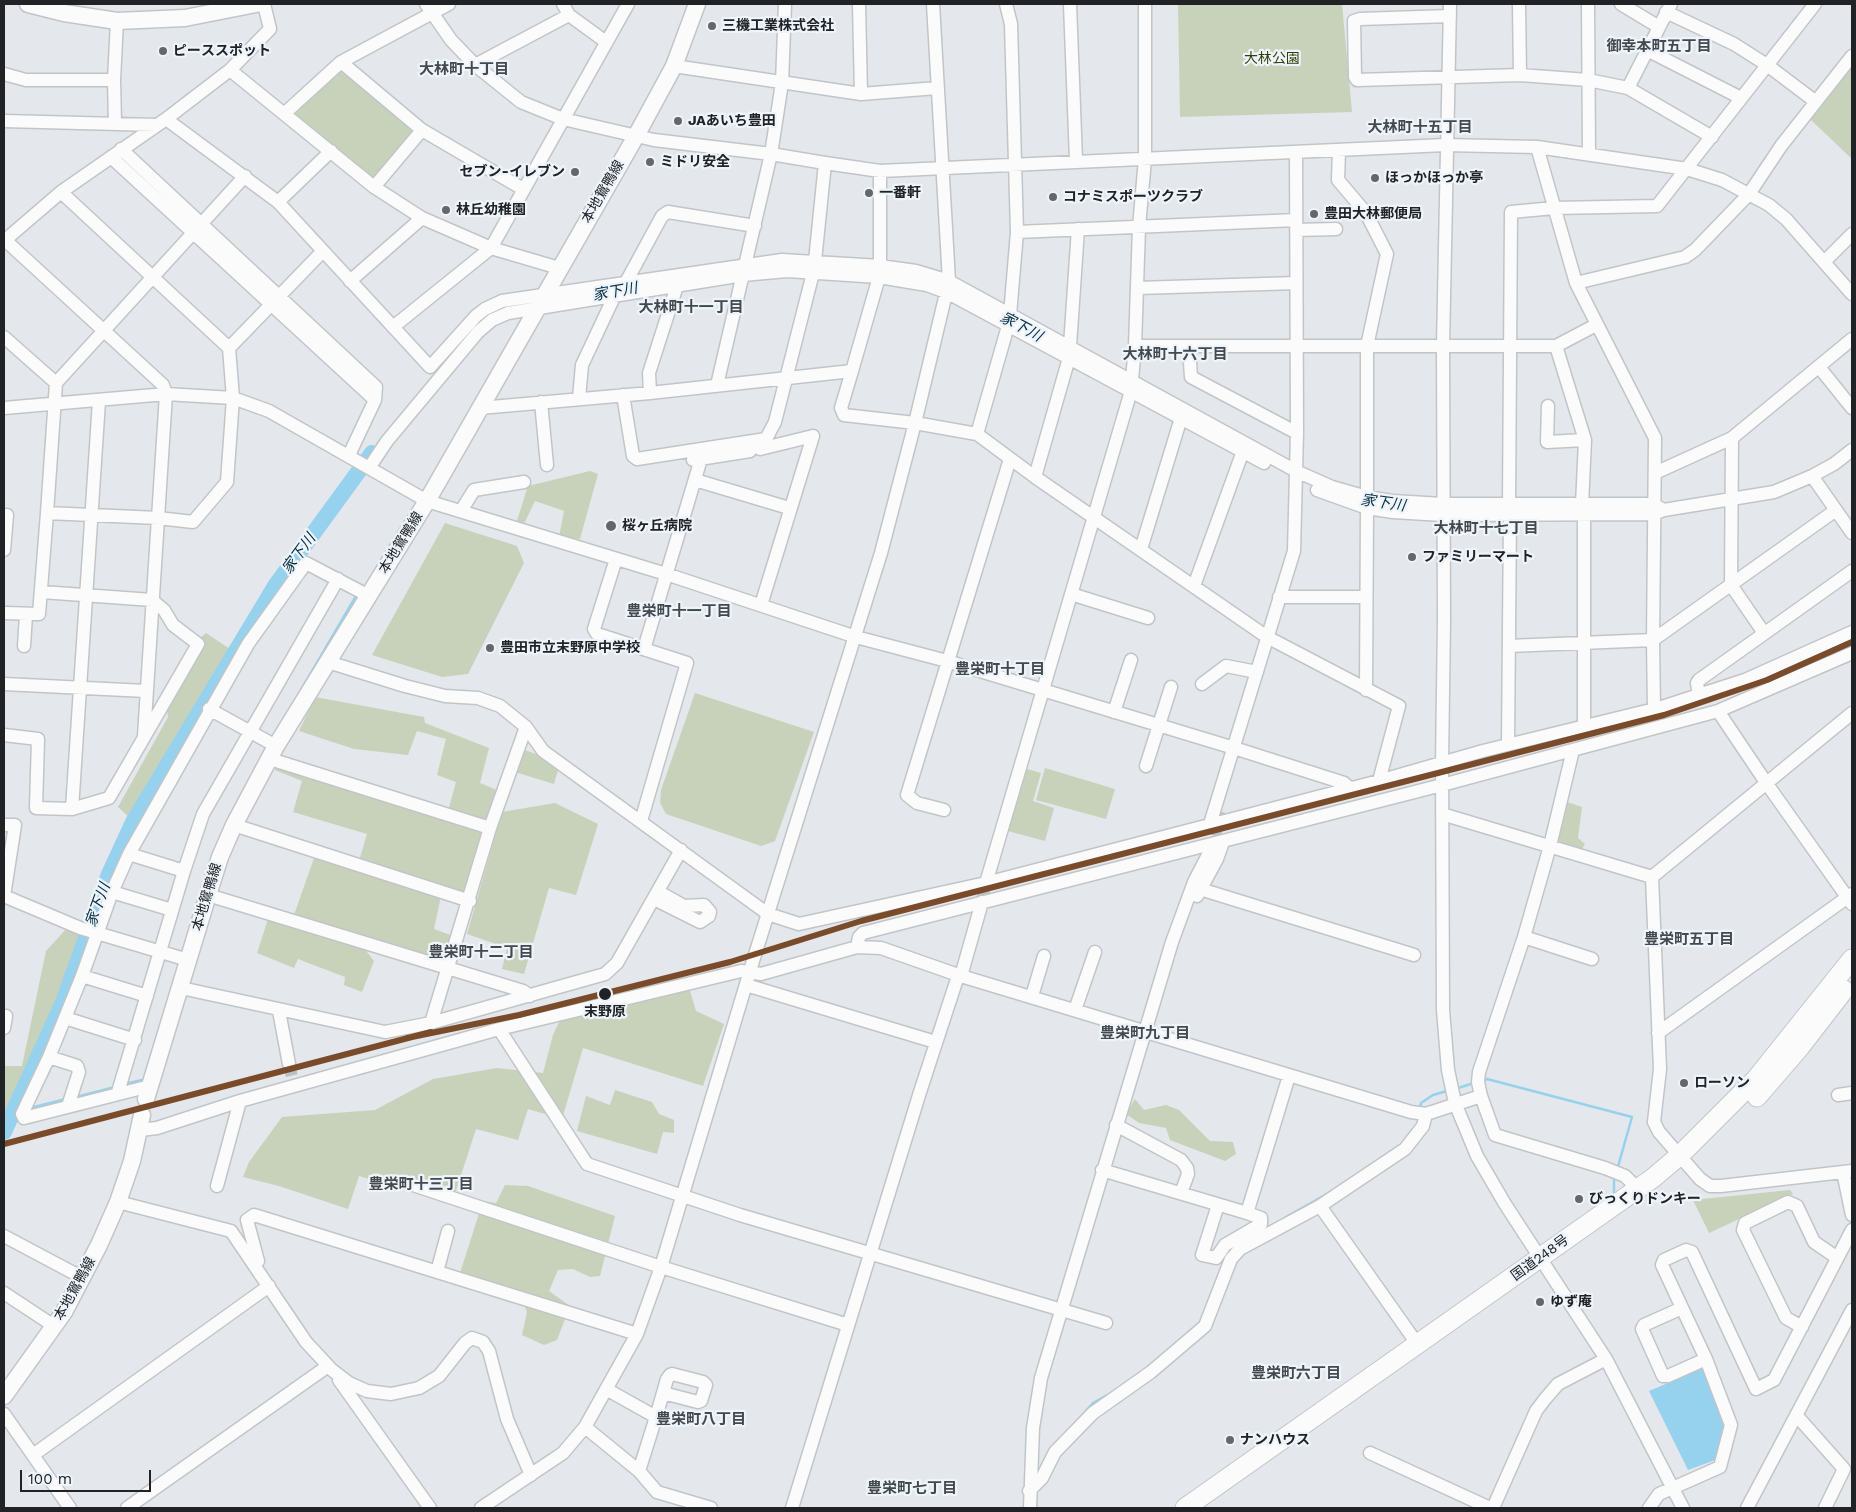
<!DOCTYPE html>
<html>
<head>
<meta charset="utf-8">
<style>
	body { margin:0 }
	#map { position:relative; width:1856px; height:1512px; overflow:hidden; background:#e4e7eb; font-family:"Work Sans",sans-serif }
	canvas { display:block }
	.frame { position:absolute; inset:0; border:5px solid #202225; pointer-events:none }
	.scale { position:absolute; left:20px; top:1470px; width:131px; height:22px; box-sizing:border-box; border:2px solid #202225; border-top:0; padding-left:6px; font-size:15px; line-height:18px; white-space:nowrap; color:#202225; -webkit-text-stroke:4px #eef4fb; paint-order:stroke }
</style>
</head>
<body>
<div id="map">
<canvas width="1856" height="1512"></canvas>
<div class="frame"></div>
<div class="scale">100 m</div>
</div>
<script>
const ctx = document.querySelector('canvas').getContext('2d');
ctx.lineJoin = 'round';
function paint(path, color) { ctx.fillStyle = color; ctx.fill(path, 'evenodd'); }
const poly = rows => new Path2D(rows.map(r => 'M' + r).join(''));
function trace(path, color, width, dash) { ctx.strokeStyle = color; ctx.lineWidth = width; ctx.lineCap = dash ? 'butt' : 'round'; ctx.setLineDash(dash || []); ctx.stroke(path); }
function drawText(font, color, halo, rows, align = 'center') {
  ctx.font = font + ' "Work Sans","Noto Sans JP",sans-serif'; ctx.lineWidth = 4.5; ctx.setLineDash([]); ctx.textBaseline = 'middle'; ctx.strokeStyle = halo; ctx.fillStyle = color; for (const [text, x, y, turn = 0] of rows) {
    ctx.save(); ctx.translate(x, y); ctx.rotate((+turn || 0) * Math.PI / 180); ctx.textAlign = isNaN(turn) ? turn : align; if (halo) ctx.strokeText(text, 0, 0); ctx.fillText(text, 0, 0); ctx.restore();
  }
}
paint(poly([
	[1178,4,1342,4,1352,112,1180,117],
	[1852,65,1852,159,1810,119],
	[338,69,342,70,411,127,413,134,376,175,371,177,296,115,295,112],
	[590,471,598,474,580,539,559,537,564,511,535,501,523,526,516,524,528,486],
	[445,523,517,546,524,563,468,674,442,677,372,655],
	[206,633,230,649,131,819,118,807,168,717,166,705,201,648,200,638],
	[695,693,814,732,775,841,761,846,666,814,660,803,661,790],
	[315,697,424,717,425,723,489,748,480,783,499,791,487,823,448,811,456,782,437,775,446,739,417,731,408,755,354,749,299,731],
	[522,749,539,755,558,770,554,784,515,772],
	[276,764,487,829,466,896,359,861,367,834,293,812,302,781,275,770],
	[1024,768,1041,773,1033,801,1054,808,1045,841,1008,831],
	[1045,768,1115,789,1106,819,1036,800],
	[1567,802,1582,807,1578,838,1585,844,1581,850,1555,842],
	[555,803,598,824,576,895,549,888,524,974,502,969,507,948,467,934,502,812],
	[314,858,441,896,434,929,453,936,443,962,294,915],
	[268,919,363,947,374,961,362,992,344,985,345,977,298,959,294,968,257,953],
	[68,927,84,933,61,999,14,1109,4,1126,4,1066,22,1066,46,951],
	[689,988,696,1011,724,1024,703,1086,583,1048,562,1119,528,1109,518,1140,476,1129,452,1203,359,1176,348,1209,279,1186,243,1177,249,1162,282,1117,375,1110,433,1079,497,1068,543,1073,553,1035,561,1018],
	[615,1090,652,1102,659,1114,674,1120,674,1133,663,1132,657,1154,577,1131,586,1096,610,1105],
	[1135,1099,1144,1110,1166,1105,1179,1110,1210,1141,1233,1142,1236,1154,1225,1161,1170,1140,1166,1128,1139,1123,1126,1114],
	[505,1185,528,1186,615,1216,600,1276,590,1277,573,1269,558,1270,549,1291,570,1306,557,1340,544,1345,522,1335,527,1312,519,1291,460,1273,483,1201,496,1203],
	[1790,1190,1793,1194,1709,1233,1693,1200]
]), '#c8d2bb');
paint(poly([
	[1708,1366,1729,1422,1718,1459,1688,1470,1649,1391]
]), '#96d1ee');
trace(poly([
	[301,690,356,596],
	[1482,1081,1487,1079,1632,1117,1617,1170],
	[125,1084,146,1079],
	[1455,1089,1474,1083],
	[76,1097,115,1087],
	[30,1108,66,1099],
	[1420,1108,1421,1103,1433,1095,1447,1091],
	[1614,1196,1614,1177],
	[1286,1217,1327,1194],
	[1077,1421,1093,1403,1111,1393]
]), '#96d1ee', 2.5);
trace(poly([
	[471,331,481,319,492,313,516,307],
	[4,1132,63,1002,109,874,133,822,275,586,372,453]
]), '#96d1ee', 16);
trace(poly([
	[1209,853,1222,812],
	[982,902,986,883],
	[289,1064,292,1077]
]), '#bdc0c3', 12, [12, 6]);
const minor = poly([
	[426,4,451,40,475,65,521,102,563,119,654,140,771,154,825,163,880,171,1445,145,1537,147,1687,169,1722,180,1769,205,1786,219,1852,294],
	[563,4,569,15,606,42],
	[859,4,861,94],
	[1006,4,1011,24,1017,232,1010,315],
	[1070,4,1076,160],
	[1450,4,1443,346,1444,620,1442,763,1443,1010,1448,1070,1455,1103,1477,1156,1505,1204,1606,1359,1683,1508],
	[1519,4,1520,75],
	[1588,4,1589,154],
	[1621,4,1659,27],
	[1666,12,1734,44,1767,65,1816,102],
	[1450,16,1360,19,1354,21,1355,77,1357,80,1520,75,1588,80,1628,88,1712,137],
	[1647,50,1741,98],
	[341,62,422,130,523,189],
	[475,65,569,15],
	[674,66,861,94,937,88],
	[230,70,374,187,422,218,491,248,559,268],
	[4,74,26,80,114,80],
	[1628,88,1671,4],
	[285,113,341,62,449,4],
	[166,119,278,202,430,367,476,316,485,309,502,301,782,260,880,266,916,271,949,281,1296,471,1332,487,1367,497,1392,501,1443,504,1653,504,1664,510],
	[4,121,157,125],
	[115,123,114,80,117,21],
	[121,149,376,387,375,400,349,455],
	[1339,151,1338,180,1366,213,1387,254,1367,346,1367,497],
	[111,157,375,400],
	[374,187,422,130],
	[278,202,331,151],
	[1296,230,1336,229],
	[1017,232,1296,220],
	[5,240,163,385,166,394,144,736],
	[4,241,61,192,166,119,230,70,270,29,264,4],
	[815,261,825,163],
	[1825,261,1852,234],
	[880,266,880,171],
	[350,281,422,218],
	[1576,283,1685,257,1695,250,1749,194,1781,146,1852,56],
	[625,284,662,216,668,212,755,226],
	[1138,288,1296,283],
	[393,327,491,248,628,4],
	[4,337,56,383,245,176],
	[1070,346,1078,229],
	[1135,346,1556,346,1596,325],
	[1556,346,1585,440,1582,505],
	[1189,347,1191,377,1297,433],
	[229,348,322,252],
	[1819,367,1852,408],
	[852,371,879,277],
	[56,383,47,513,158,518,193,522,227,482,233,398,229,348,61,192],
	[717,385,771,154,782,83,785,4],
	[650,393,649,373,677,286],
	[623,395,633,456,637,459,766,439,775,422,813,273],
	[579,398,582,365,614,297],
	[541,402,547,465],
	[1548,406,1547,442,1585,440],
	[4,408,166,394,233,398,269,411,427,501,666,574,856,637,947,661,1234,748,1344,783,1350,788],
	[480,408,650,393,852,371,841,408,844,415,915,423,977,434,1035,477,1267,637,1399,706,1379,781],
	[977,434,1008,326],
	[1732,438,1731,585,1764,633],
	[760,445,760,449,813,436,761,605],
	[693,460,750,451],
	[369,468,387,441,478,332,492,320,508,313,743,275,787,271,879,277,927,285,946,292,1264,463],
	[1655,473,1732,438,1852,339],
	[1812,476,1852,533],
	[1035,477,1069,358],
	[695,480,789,508],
	[1317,490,1367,508,1393,512,1443,515,1654,514,1664,510,1774,492,1812,476,1834,464,1852,450],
	[1509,505,1511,212,1554,208,1657,206,1815,4],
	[461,511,474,490,524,482],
	[1141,549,1181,418],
	[4,550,7,515],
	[616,559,594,629,597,634,687,663,641,821],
	[1194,586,1243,451],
	[1071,594,1148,618],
	[1279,597,1366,597],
	[4,613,39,614,47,513],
	[24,646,26,615],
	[1509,646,1653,640,1655,438,1576,283,1537,147],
	[644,649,701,459],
	[328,662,405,686,445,696,478,698,500,706,526,727,543,751,768,914,799,924,986,883,1379,781,1483,751,1659,708,1745,680,1852,632],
	[4,684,146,691],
	[1202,684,1226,666,1257,672],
	[1366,690,1367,508],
	[1699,696,1697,683,1699,680,1852,571],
	[209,709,276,746],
	[1654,709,1653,640,1836,510],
	[1718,711,1767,784,1852,904],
	[1114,712,1131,660],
	[1584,726,1584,515],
	[4,735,38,739,36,808,72,809,109,798,198,644,173,625,164,610,152,600,42,592],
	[1508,745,1510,514],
	[1573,750,1550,846,1524,937,1479,1072,1478,1082,1481,1096,1495,1135,1605,1168,1625,1176,1638,1189],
	[270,759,490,828],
	[1146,766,1171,687],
	[72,809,99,401],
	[944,810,917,803,907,795,1010,459],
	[1442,814,1652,877],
	[1210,824,1294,551,1297,433,1296,153],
	[4,825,15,825,4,896],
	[234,825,470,901],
	[129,854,184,871],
	[1652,877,1660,1069,1654,1122,1659,1132,1700,1179,1710,1186,1721,1186,1852,1171],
	[1652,877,1852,713],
	[986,883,1131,391,1135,346,1139,227,1145,159,1145,4],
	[1200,889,1414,955],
	[112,892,172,910],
	[208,895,523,991,530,996],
	[4,896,80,928,188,960],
	[1197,896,1217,859,1223,842],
	[654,899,700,922,709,916,710,912,704,905,684,906,659,892],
	[1524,937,1592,959],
	[857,947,859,937,863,933,1442,785,1718,711,1852,653],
	[82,976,147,996],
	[746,985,932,1041],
	[181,988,385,1032,431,1023,605,974,617,963,681,850],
	[1032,996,1044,956],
	[1075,1010,1095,952],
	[279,1011,289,1064],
	[65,1018,135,1040],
	[431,1023,490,828,526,727],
	[4,1028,6,1016],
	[499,1029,587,1164,740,1215,1106,1323],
	[1658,1033,1852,894],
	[49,1057,77,1066,79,1072,68,1106],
	[150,1086,24,1118,22,1114,49,1057,82,976,112,892,129,854,248,644,306,563,369,596],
	[118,1092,184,871,203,814,338,579],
	[1838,1095,1852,1093],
	[1116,1125,1181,1160,1187,1168,1188,1174,1181,1193],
	[140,1130,157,1128,240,1101,499,1029,741,971,761,974,857,947,881,948,961,976,1411,1112,1426,1114,1481,1096],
	[1102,1170,1247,1213,1261,1218,1261,1224,1225,1245,1216,1258,1202,1255,1218,1205],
	[1843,1172,1852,1215],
	[404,1182,661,1267,848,1325],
	[217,1186,240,1101],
	[118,1202,231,1231,306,1342,332,1370,349,1383,367,1391,391,1394,419,1388,439,1376,465,1343,472,1338,483,1342,489,1351,507,1419,531,1475],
	[1320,1206,1418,1345],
	[1247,1213,1289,1076],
	[4,1236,83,1278],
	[254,1264,258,1261,247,1220,254,1215,637,1334],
	[437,1272,448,1231],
	[4,1293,54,1326],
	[1682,1308,1644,1325,1642,1329,1663,1376,1668,1376,1706,1359],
	[1802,1327,1786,1318,1743,1230,1745,1223,1788,1202,1797,1206,1814,1242,1836,1257],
	[339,1380,430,1508],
	[606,1389,656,1417],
	[4,1414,70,1508],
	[1797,1416,1844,1469,1825,1508],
	[585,1427,639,1471,657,1492,711,1508],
	[1370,1453,1490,1508],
	[33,1455,269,1286],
	[639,1471,656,1417,663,1393,667,1379,670,1375,672,1374,703,1382,706,1385,701,1401,698,1402,663,1393],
	[1029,1491,1042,1478,1055,1452,1093,1413,1151,1372,1205,1326,1231,1259,1240,1249,1320,1206,1405,1149,1423,1126,1426,1114],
	[127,1508,328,1366],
	[481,1508,563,1453,585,1427,637,1334,661,1267,753,961,881,553,915,423,949,281,933,4],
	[792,1508,920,1092,957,979,961,976,982,902],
	[1030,1508,1033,1428,1041,1378,1172,942,1194,882,1209,853],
	[1493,1508,1536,1411,1545,1399,1558,1384,1606,1359],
	[1649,1508,1659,1494,1720,1467,1731,1425,1706,1359,1662,1265,1664,1260,1686,1250,1692,1252,1756,1389,1774,1380,1852,1230],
	[1747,1508,1852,1310]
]);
const major = poly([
	[28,4,64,13,117,21,185,18,256,4],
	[146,1099,208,895,220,857,234,825,276,746,427,501,636,136,674,66,697,4],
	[4,1396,64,1312,99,1245,118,1202,132,1161,142,1115]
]);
const highway = poly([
	[1757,1097,1800,1047,1844,990],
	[1185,1508,1653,1178,1679,1156,1756,1079,1852,959]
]);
trace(minor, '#c2c5c8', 15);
trace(major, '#c2c5c8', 19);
trace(highway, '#c2c5c8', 21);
trace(minor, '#fbfbfc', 12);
trace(major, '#fbfbfc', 16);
trace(highway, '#fbfbfc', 19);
trace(poly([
	[407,1038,519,1015,730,962,861,921,1664,715,1767,680,1852,642],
	[4,1144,431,1032]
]), '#7a4b2a', 6);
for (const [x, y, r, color] of [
	[712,26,5,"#65676a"],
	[163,51,5,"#65676a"],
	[678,121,5,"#65676a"],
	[650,162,5,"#65676a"],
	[575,172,5,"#65676a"],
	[1375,178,5,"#65676a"],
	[869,193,5,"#65676a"],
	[1053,197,5,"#65676a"],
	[446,210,5,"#65676a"],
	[1314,214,5,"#65676a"],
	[611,526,6,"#65676a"],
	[1412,557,5,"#65676a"],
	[490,648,5,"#65676a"],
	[605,994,7,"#202225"],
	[1684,1083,5,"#65676a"],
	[1579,1199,5,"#65676a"],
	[1540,1302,5,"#65676a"],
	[1230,1440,5,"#65676a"]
]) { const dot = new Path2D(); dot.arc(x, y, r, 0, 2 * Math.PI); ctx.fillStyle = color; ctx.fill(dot); trace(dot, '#eef4fb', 2); }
drawText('bold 14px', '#202225', '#eef4fb', [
	["三機工業株式会社",722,26],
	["ピーススポット",173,51],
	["JAあいち豊田",688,121],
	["ミドリ安全",660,162],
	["セブン-イレブン",565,172,"right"],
	["ほっかほっか亭",1385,178],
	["一番軒",879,193],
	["コナミスポーツクラブ",1063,197],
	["林丘幼稚園",456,210],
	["豊田大林郵便局",1324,214],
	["桜ヶ丘病院",622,526],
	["ファミリーマート",1422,557],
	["豊田市立末野原中学校",500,648],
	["ローソン",1694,1083],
	["びっくりドンキー",1589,1199],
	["ゆず庵",1550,1302],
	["ナンハウス",1240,1440]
], 'left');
drawText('14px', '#323f08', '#eef4fb', [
	["大林公園",1272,59]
]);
drawText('14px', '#202225', '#eef4fb', [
	["本地鴛鴨線",603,192,-60],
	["本地鴛鴨線",401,543,-58],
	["本地鴛鴨線",207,897,-73],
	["国道248号",1540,1258,-36],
	["本地鴛鴨線",75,1289,-61]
]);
drawText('bold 14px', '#202225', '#eef4fb', [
	["末野原",605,1012]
]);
drawText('bold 15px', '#44494e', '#eef4fb', [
	["御幸本町五丁目",1659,47],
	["大林町十丁目",464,70],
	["大林町十五丁目",1420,128],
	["大林町十一丁目",691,308],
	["大林町十六丁目",1175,355],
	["大林町十七丁目",1486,529],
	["豊栄町十一丁目",679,612],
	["豊栄町十丁目",1000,670],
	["豊栄町五丁目",1689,940],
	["豊栄町十二丁目",481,953],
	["豊栄町九丁目",1145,1034],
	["豊栄町十三丁目",421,1185],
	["豊栄町六丁目",1296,1374],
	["豊栄町八丁目",701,1420],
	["豊栄町七丁目",912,1489]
]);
drawText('italic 15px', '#062e3f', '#eef4fb', [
	["家下川",615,292,-10],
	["家下川",1021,327,28],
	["家下川",1383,503,8],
	["家下川",299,554,-54],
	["家下川",98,905,-70]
]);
</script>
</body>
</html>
